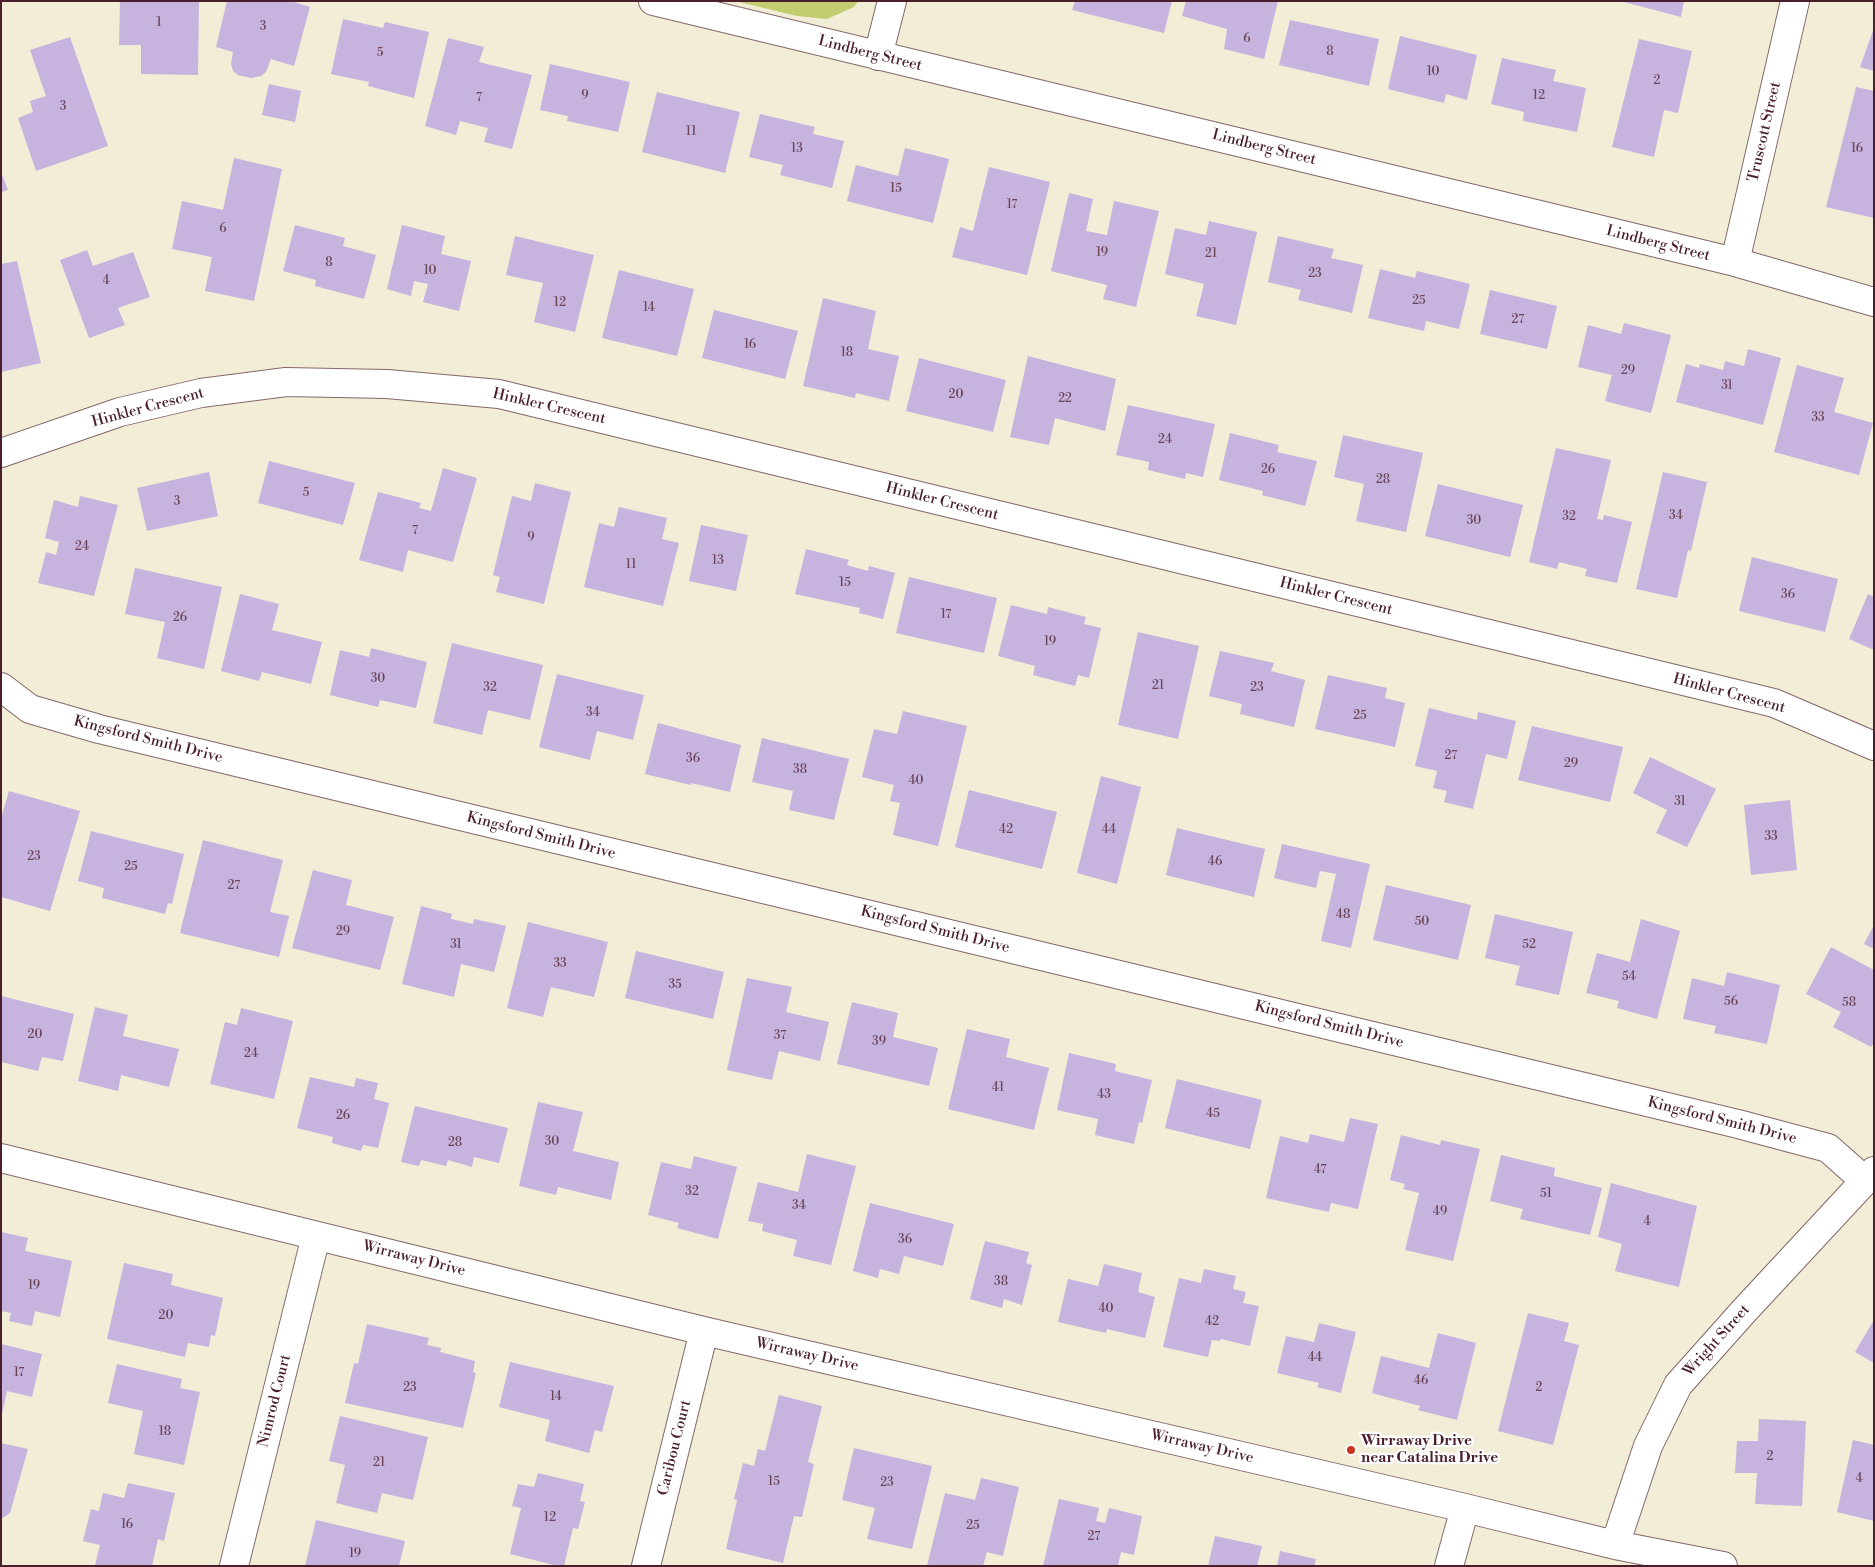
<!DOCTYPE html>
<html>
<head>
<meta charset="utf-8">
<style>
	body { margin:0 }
	#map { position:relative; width:1875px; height:1567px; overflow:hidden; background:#f2edd7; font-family:"Libre Bodoni",serif }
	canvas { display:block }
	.frame { position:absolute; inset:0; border:2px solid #4a1f2b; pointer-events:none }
</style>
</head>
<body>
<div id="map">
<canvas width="1875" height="1567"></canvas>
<div class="frame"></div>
</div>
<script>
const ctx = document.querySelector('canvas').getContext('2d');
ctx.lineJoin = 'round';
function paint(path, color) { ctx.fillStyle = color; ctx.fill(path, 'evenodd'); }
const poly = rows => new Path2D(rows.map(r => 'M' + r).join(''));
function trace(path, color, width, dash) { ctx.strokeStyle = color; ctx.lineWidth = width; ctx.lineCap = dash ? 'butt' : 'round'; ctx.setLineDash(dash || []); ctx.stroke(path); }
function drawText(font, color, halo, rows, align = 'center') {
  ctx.font = font + ' "Libre Bodoni",serif'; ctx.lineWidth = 4.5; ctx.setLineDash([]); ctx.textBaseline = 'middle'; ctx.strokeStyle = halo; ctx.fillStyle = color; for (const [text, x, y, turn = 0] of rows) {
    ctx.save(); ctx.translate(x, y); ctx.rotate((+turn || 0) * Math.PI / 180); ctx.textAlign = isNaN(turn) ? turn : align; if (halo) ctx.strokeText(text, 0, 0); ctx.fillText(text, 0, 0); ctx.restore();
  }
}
paint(poly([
	[735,1,858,1,854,7,827,19,797,16]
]), '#c1cd6f');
paint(poly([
	[120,1,199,1,198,75,141,74,141,45,119,45],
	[227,1,291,1,310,7,294,66,271,59,266,72,261,76,251,78,238,75,233,71,231,64,233,52,216,47],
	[1075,1,1172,1,1164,33,1072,10],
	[1186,1,1278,1,1264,59,1224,49,1227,29,1182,16],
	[1620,1,1684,1,1681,17],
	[343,19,383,28,385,22,429,32,414,98,368,86,369,82,331,74],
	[1290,20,1379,39,1369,86,1279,65],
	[1874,28,1874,71,1860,67],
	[1400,36,1477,55,1467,100,1446,94,1444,103,1388,89],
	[70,37,108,146,36,171,18,118,33,112,30,101,46,96,30,50],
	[448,38,484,47,479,62,532,75,512,149,484,142,488,128,460,121,456,135,425,126],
	[1639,39,1692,51,1678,113,1664,110,1654,157,1612,147],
	[1502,58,1556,70,1553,81,1586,88,1577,132,1523,121,1524,112,1491,104],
	[550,64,630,82,618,132,567,121,568,116,540,110],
	[269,84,301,91,295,122,262,115],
	[1856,87,1874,91,1874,218,1826,207],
	[657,92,740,112,725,173,642,152],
	[760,114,815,127,813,134,844,141,832,188,780,175,783,165,749,157],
	[905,148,949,159,933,223,847,201,856,165,898,176],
	[234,158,282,169,254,301,205,291,212,257,172,249,182,201,223,210],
	[989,167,1050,182,1027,275,952,257,960,227,973,231],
	[1,172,8,190,1,192],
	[1069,193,1093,199,1086,231,1107,235,1114,201,1159,211,1136,307,1103,299,1107,285,1051,271],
	[1209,221,1257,232,1236,325,1196,316,1204,284,1165,274,1175,228,1206,235],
	[295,225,345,238,343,246,376,255,364,299,315,286,316,280,283,271],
	[402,225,445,236,441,254,471,261,459,311,423,302,428,284,414,281,411,296,387,289],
	[515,236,594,255,575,332,534,322,543,283,506,275],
	[1278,236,1334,249,1331,258,1363,265,1352,313,1298,300,1301,290,1268,282],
	[87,250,93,266,133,252,150,297,118,308,125,325,89,338,60,260],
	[17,261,41,363,1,372,1,264],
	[1380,269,1415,278,1417,271,1470,284,1459,329,1426,321,1424,331,1368,318],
	[619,270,694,289,677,356,602,338],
	[1490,290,1557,306,1547,349,1480,334],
	[823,298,876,311,868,349,899,356,889,401,856,393,855,398,803,386],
	[714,310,798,331,785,379,702,358],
	[1624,323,1671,335,1651,413,1605,401,1612,375,1578,367,1588,325,1621,334],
	[1748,349,1781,358,1763,425,1676,402,1686,364,1699,368,1700,364,1723,370,1725,361,1744,366],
	[1028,356,1116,379,1105,431,1055,418,1049,445,1010,437],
	[919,358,1006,380,993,432,906,411],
	[1797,365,1844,378,1834,412,1873,423,1859,475,1774,452],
	[1128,405,1215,424,1203,477,1186,473,1185,479,1148,470,1149,462,1116,455],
	[1230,433,1279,445,1277,452,1317,461,1305,506,1262,495,1263,491,1219,480],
	[1343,435,1423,453,1406,532,1356,521,1364,484,1334,477],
	[1556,448,1611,460,1597,519,1603,520,1604,515,1632,522,1617,583,1585,576,1587,569,1559,562,1557,569,1529,562],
	[269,461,355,483,343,525,258,503],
	[443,468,477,478,453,562,408,550,403,572,359,560,378,492,421,503,419,508,431,511],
	[209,472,218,516,147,531,137,488],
	[1663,472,1707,482,1691,551,1688,550,1677,598,1636,589],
	[535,483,571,492,544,604,496,592,500,577,493,575,512,496,531,501],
	[1438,484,1523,505,1510,557,1425,536],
	[80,496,118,505,94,596,38,583,46,552,56,555,59,542,45,538,54,500,78,507],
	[619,507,667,518,662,539,679,543,663,606,584,587,599,523,614,527],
	[701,525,748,535,736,591,689,581],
	[806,549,849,560,847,565,868,571,869,566,895,573,883,619,859,613,860,608,795,594],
	[1752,557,1838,579,1825,632,1739,611],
	[135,568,222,587,204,669,157,658,165,622,125,614],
	[909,577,997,598,984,653,896,633],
	[240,594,279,604,272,630,322,642,311,684,262,672,259,681,221,671],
	[1868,594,1874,597,1874,650,1849,639],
	[1011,605,1047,614,1048,607,1086,617,1084,624,1101,628,1089,678,1078,675,1075,686,1033,675,1035,666,998,656],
	[1138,632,1199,646,1178,739,1118,725],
	[452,643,543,665,530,720,488,710,482,735,433,723],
	[371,648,427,662,416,708,380,700,378,707,330,695,340,650,369,657],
	[1220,651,1274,663,1271,671,1305,680,1294,727,1240,714,1242,704,1209,696],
	[557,674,644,695,633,740,597,731,590,760,539,747],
	[1328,675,1387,688,1385,698,1405,703,1395,747,1315,729],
	[1429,708,1477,720,1478,712,1516,721,1507,759,1486,754,1473,809,1444,802,1447,791,1433,788,1437,771,1415,766],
	[903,711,967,726,938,846,893,835,900,803,890,801,894,785,862,777,874,729,897,734],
	[658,723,741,745,730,792,691,783,691,785,645,774],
	[1532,726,1623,747,1610,802,1518,780],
	[762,738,849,759,834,820,789,810,793,791,752,782],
	[1650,757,1716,789,1687,847,1656,833,1667,810,1633,793],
	[1101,776,1141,787,1117,884,1077,873],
	[969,790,1057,812,1042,869,955,847],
	[9,791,80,811,50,911,1,897,1,818],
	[1790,800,1797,870,1751,875,1744,805],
	[1177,828,1265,849,1254,897,1166,875],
	[91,831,184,854,172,904,168,903,165,914,102,898,104,888,78,881],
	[203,840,283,860,270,912,289,916,279,957,180,933],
	[1282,844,1370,864,1351,948,1321,941,1336,874,1320,871,1316,888,1274,878],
	[313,870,352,880,346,905,394,917,380,970,292,948],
	[1386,885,1471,905,1458,960,1373,940],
	[421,906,452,914,451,919,473,924,474,919,506,926,494,972,461,964,454,997,402,984],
	[1495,914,1573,932,1559,995,1515,985,1520,966,1485,958],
	[1641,919,1680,931,1657,1019,1617,1008,1619,1001,1586,993,1597,953,1630,962],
	[528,922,608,942,594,997,551,987,543,1017,507,1008],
	[1874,925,1874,949,1864,944],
	[1831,947,1874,970,1874,1043,1871,1047,1833,1027,1841,1012,1806,994],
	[636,951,724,972,713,1019,625,998],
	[1727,972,1780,985,1767,1044,1714,1033,1716,1026,1683,1019,1692,978,1724,986],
	[747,978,792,987,786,1012,829,1022,820,1061,779,1051,772,1080,727,1070],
	[1,996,74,1014,63,1061,42,1057,38,1071,1,1062],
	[852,1002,898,1013,893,1037,938,1048,929,1086,837,1064],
	[95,1007,128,1015,123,1036,179,1049,169,1087,121,1075,118,1091,78,1081],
	[241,1008,293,1021,274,1099,210,1084,225,1022,237,1025],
	[967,1029,1010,1039,1006,1057,1049,1068,1034,1130,948,1109],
	[1069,1053,1116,1064,1115,1071,1152,1080,1142,1123,1139,1122,1134,1144,1095,1135,1098,1119,1057,1110],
	[310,1077,354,1087,356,1078,378,1083,374,1099,389,1103,378,1148,363,1145,361,1151,332,1143,333,1137,297,1128],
	[1177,1079,1262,1100,1250,1149,1165,1128],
	[538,1102,583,1112,573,1151,619,1162,611,1200,558,1187,556,1195,519,1186],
	[415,1106,508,1128,499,1163,474,1157,472,1167,448,1160,446,1166,421,1160,419,1166,401,1162],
	[1350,1118,1378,1124,1358,1209,1331,1203,1329,1212,1266,1198,1280,1136,1308,1143,1310,1134,1344,1142],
	[1401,1135,1440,1145,1441,1140,1480,1149,1453,1261,1405,1250,1419,1193,1403,1189,1405,1184,1390,1180],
	[807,1154,856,1166,831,1265,793,1256,797,1240,762,1231,763,1224,748,1221,758,1182,798,1192],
	[1501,1155,1555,1168,1554,1176,1602,1188,1590,1235,1520,1219,1523,1209,1490,1201],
	[694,1156,737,1167,718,1239,677,1228,679,1223,648,1215,661,1162,691,1169],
	[1611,1183,1697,1206,1679,1287,1615,1271,1622,1244,1598,1237],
	[870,1203,954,1224,943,1266,904,1256,899,1274,880,1269,878,1278,853,1271],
	[1,1232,28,1238,25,1251,72,1261,60,1317,35,1311,32,1326,9,1321,11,1313,1,1311],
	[985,1241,1029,1252,1026,1263,1032,1265,1022,1305,1004,1299,1002,1308,970,1299],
	[124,1263,173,1274,171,1285,223,1298,215,1336,211,1335,209,1347,188,1343,185,1357,107,1339],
	[1104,1264,1142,1273,1138,1292,1155,1297,1145,1338,1107,1329,1106,1333,1058,1322,1068,1279,1098,1286],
	[1204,1269,1236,1276,1233,1289,1246,1292,1243,1303,1259,1306,1250,1346,1221,1339,1220,1341,1212,1340,1208,1357,1163,1347,1179,1278,1201,1283],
	[1528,1313,1569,1323,1564,1341,1579,1345,1553,1445,1498,1431],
	[1874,1320,1874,1363,1855,1352],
	[1319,1323,1356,1332,1341,1393,1317,1387,1319,1383,1277,1373,1286,1336,1314,1342],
	[367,1324,429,1338,427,1345,441,1348,440,1352,475,1361,473,1372,476,1373,463,1428,345,1403,354,1363,358,1364],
	[1438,1333,1476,1343,1457,1420,1418,1410,1420,1406,1372,1393,1381,1356,1429,1368],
	[1,1344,42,1354,32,1397,7,1391,2,1414],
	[510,1362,614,1386,602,1432,595,1430,589,1453,545,1441,550,1420,499,1407],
	[117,1364,182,1379,180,1388,200,1392,184,1465,134,1454,143,1411,108,1403],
	[779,1395,822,1406,808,1462,814,1464,802,1517,794,1516,783,1563,726,1549,737,1500,734,1499,743,1463,754,1466,758,1449,765,1451],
	[340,1416,428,1437,413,1500,382,1493,377,1513,336,1503,345,1465,329,1461],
	[1759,1419,1806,1421,1802,1506,1755,1504,1757,1473,1735,1473,1737,1441,1758,1441],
	[1853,1440,1874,1445,1874,1521,1837,1512],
	[1,1443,28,1449,10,1513,1,1519],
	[854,1448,932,1466,912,1549,867,1539,875,1508,842,1500],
	[538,1473,584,1484,580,1501,585,1502,578,1529,573,1528,564,1566,558,1566,510,1554,521,1508,512,1506,518,1484,534,1487],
	[981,1478,1019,1487,1003,1556,987,1552,983,1566,927,1566,945,1493,975,1500],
	[128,1483,175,1493,164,1541,158,1539,152,1566,95,1565,100,1545,83,1541,91,1509,99,1511,103,1493,124,1498],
	[1059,1499,1099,1508,1096,1521,1105,1523,1109,1508,1142,1516,1134,1555,1121,1552,1118,1566,1043,1566],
	[316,1520,405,1541,399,1566,305,1566],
	[1215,1536,1262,1546,1257,1566,1208,1566],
	[1280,1551,1316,1559,1314,1566,1277,1566]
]), '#c6b3de');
const street = poly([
	[653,1,1735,262,1874,302],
	[878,56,892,1],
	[1735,262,1795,1],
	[1,453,120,412,201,393,286,382,387,384,499,394,1774,703,1874,746],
	[1,687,30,709,99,729,1738,1124,1828,1148,1864,1180],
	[1,1158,704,1331,1465,1508,1615,1545,1723,1566],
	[1615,1545,1648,1446,1678,1385,1744,1311,1874,1171],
	[234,1566,316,1236],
	[646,1566,704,1331],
	[1449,1566,1465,1508]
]);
trace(street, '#856767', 30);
trace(street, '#fff', 28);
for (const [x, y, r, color] of [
	[1351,1450,5,"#c8321e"]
]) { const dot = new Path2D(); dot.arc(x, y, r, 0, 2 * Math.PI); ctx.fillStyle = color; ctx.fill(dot); trace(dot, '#fff', 2); }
drawText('12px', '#694458', null, [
	["1",159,23],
	["3",263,27],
	["6",1247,39],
	["8",1330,52],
	["5",380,53],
	["10",1433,72],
	["2",1657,81],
	["9",585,96],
	["12",1539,96],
	["7",479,98],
	["3",63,107],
	["11",691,132],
	["13",797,149],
	["16",1857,149],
	["15",896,189],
	["17",1012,205],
	["6",223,229],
	["19",1102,253],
	["21",1211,254],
	["8",329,263],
	["10",430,271],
	["23",1315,274],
	["4",106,281],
	["25",1419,301],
	["12",560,303],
	["14",649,308],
	["27",1518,320],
	["16",750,345],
	["18",847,353],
	["29",1628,371],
	["31",1727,386],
	["20",956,395],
	["22",1065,399],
	["33",1818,418],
	["24",1165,440],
	["26",1268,470],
	["28",1383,480],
	["5",306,493],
	["3",177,502],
	["34",1676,516],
	["32",1569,517],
	["30",1474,521],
	["7",415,531],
	["9",531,538],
	["24",82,547],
	["13",718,561],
	["11",631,565],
	["15",845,583],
	["36",1788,595],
	["17",946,615],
	["26",180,618],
	["19",1050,642],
	["30",378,679],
	["21",1158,686],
	["32",490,688],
	["23",1257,688],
	["34",593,713],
	["25",1360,716],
	["27",1451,756],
	["36",693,759],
	["29",1571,764],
	["38",800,770],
	["40",916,781],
	["31",1680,802],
	["42",1006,830],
	["44",1109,830],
	["33",1771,837],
	["23",34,857],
	["46",1215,862],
	["25",131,867],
	["27",234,886],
	["48",1343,915],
	["50",1422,922],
	["29",343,932],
	["31",456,945],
	["52",1529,945],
	["33",560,964],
	["54",1629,977],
	["35",675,985],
	["56",1731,1002],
	["58",1849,1003],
	["20",35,1035],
	["37",780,1036],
	["39",879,1042],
	["24",251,1054],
	["41",998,1088],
	["43",1104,1095],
	["45",1213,1114],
	["26",343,1116],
	["30",552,1142],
	["28",455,1143],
	["47",1320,1170],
	["32",692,1192],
	["51",1546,1194],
	["34",799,1206],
	["49",1440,1212],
	["4",1647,1222],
	["36",905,1240],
	["38",1001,1282],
	["19",34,1286],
	["40",1106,1309],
	["20",166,1316],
	["42",1212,1322],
	["44",1315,1358],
	["17",19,1373],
	["46",1421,1381],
	["23",410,1388],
	["2",1539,1388],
	["14",556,1397],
	["18",165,1432],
	["2",1770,1457],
	["21",379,1463],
	["4",1859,1479],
	["15",774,1482],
	["23",887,1483],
	["12",550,1518],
	["16",127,1525],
	["25",973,1526],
	["27",1094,1537],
	["19",355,1554]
]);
drawText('15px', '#4a1f2b', '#fff', [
	["Lindberg Street",870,54,14],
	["Truscott Street",1765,132,-77],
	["Lindberg Street",1264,148,14],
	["Lindberg Street",1658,244,14],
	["Hinkler Crescent",549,407,13],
	["Hinkler Crescent",148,408,-15],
	["Hinkler Crescent",942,502,14],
	["Hinkler Crescent",1336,597,14],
	["Hinkler Crescent",1729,694,15],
	["Kingsford Smith Drive",148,740,14],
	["Kingsford Smith Drive",541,836,14],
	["Kingsford Smith Drive",935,930,14],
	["Kingsford Smith Drive",1329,1025,14],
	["Kingsford Smith Drive",1722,1121,14],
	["Wirraway Drive",414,1259,14],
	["Wright Street",1717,1341,-48],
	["Wirraway Drive",807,1355,13],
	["Nimrod Court",275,1401,-76],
	["Wirraway Drive",1202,1447,13],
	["Caribou Court",675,1448,-76]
]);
drawText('bold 15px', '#4a1f2b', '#fff', [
	["Wirraway Drive",1361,1441],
	["near Catalina Drive",1361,1458]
], 'left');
</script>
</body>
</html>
